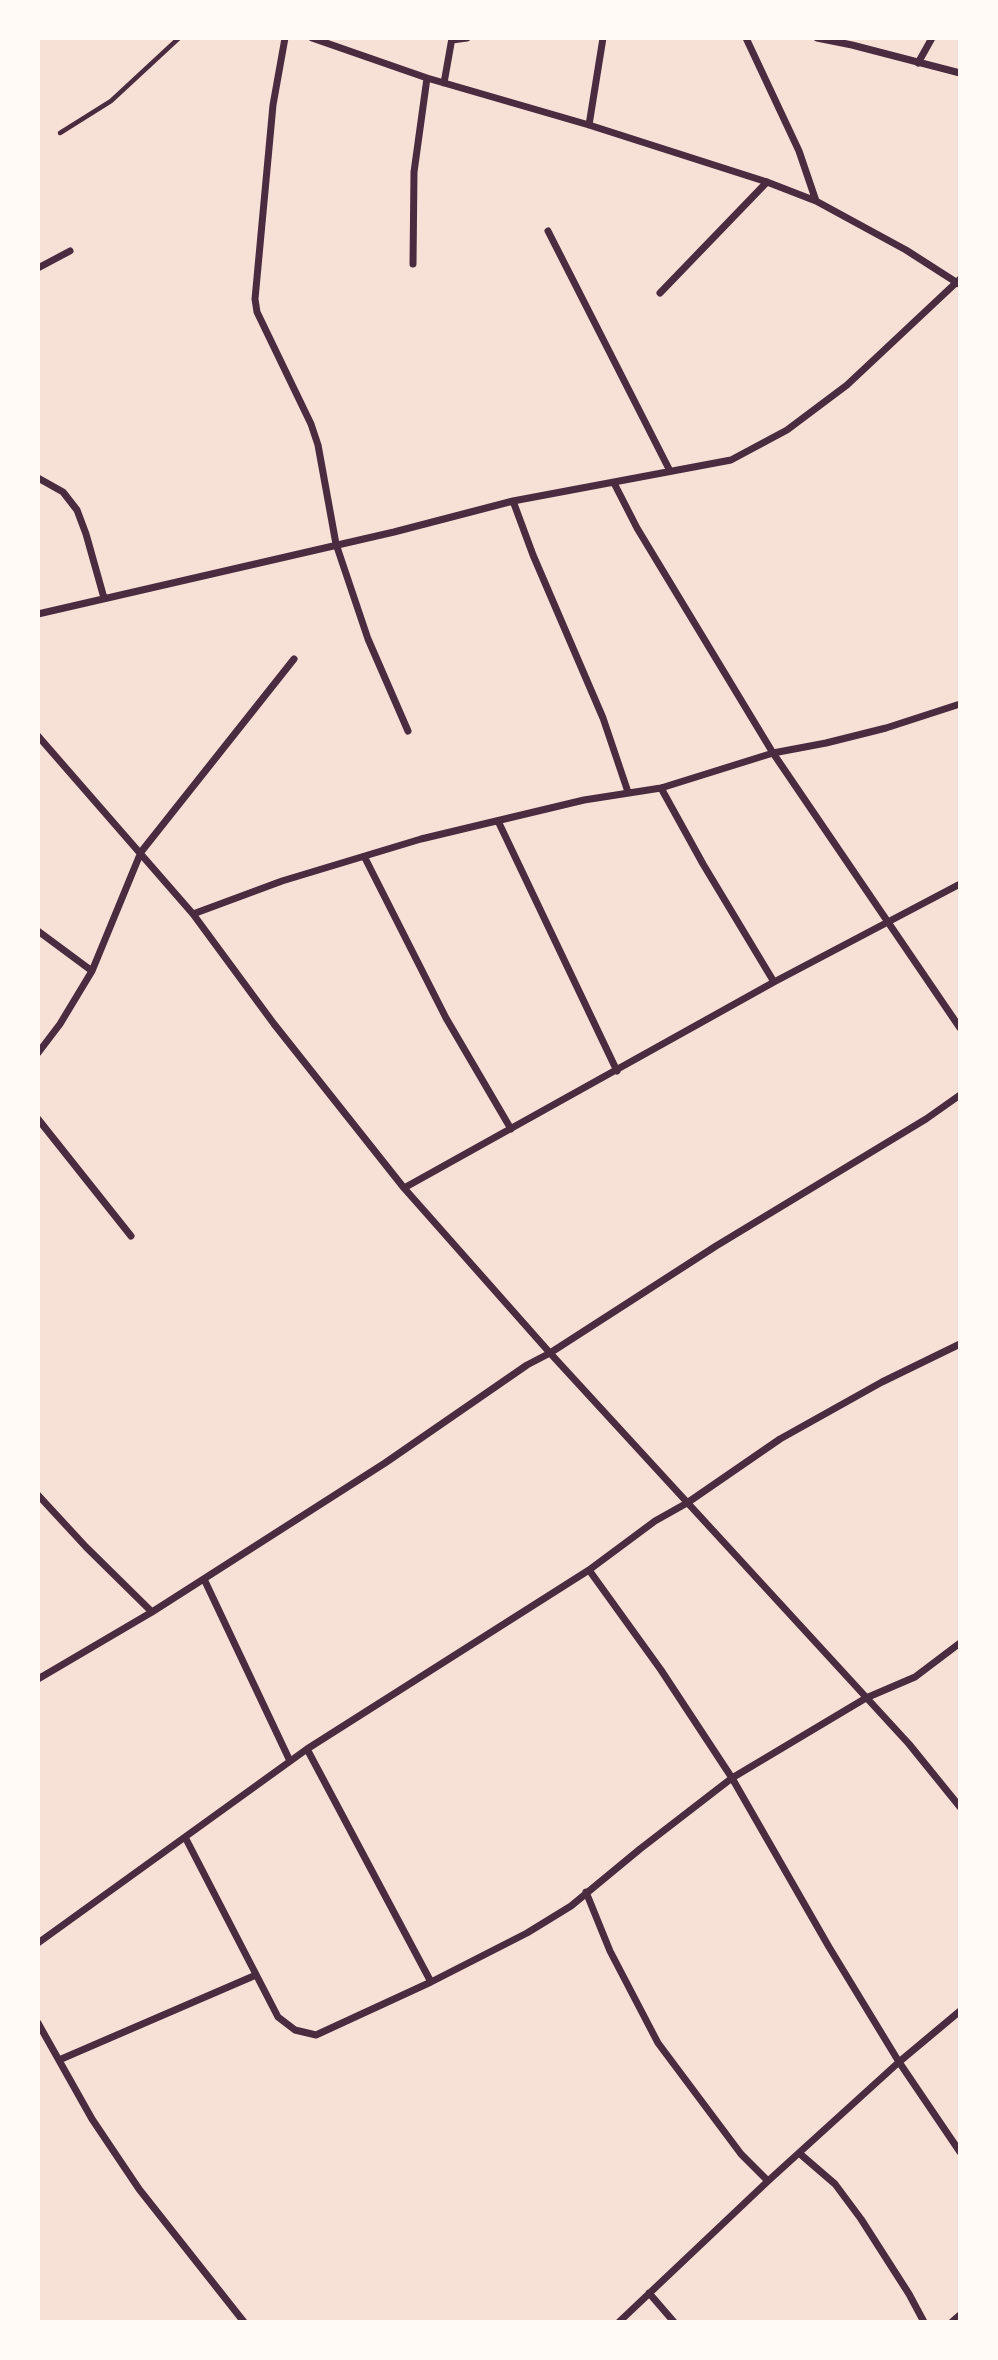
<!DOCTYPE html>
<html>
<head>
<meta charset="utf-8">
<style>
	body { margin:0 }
	#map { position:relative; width:998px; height:2360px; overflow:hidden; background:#f7e1d7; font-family:Arial,sans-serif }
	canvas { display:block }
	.frame { position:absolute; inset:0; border:40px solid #fffaf5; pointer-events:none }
</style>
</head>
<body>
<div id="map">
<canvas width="998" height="2360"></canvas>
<div class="frame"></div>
</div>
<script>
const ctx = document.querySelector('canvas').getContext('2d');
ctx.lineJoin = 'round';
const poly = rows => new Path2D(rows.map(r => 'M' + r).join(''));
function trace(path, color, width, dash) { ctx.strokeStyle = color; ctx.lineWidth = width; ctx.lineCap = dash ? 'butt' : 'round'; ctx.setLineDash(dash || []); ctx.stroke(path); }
trace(poly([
	[60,133,111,101,179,38]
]), '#4a2c40', 4.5);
trace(poly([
	[285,38,273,105,255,299,257,312,311,424,318,445,336,544,368,639,408,731],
	[312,38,427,78,589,125,767,182,816,201,906,250,959,284],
	[746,38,799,151,816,201],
	[817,38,852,45,960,73],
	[452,40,467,38],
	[918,63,932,38],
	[444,83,452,38],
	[589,125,603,38],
	[548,231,670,471],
	[413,264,414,172,427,78],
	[38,268,70,251],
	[660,293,767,182],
	[38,478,63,492,77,510,86,534,104,598],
	[614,483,637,528,773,753,960,1028],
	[513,501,533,555,603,718,628,792],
	[38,614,394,532,513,501,731,460,787,430,847,385,960,279],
	[38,736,193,914,274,1024,404,1188,550,1353,909,1744,960,1807],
	[661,788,703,864,774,982],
	[498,821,617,1071],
	[365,858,446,1018,511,1129],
	[193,914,282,881,421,839,584,800,661,788,773,753,826,743,886,728,960,704],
	[38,931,92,971],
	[38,1053,60,1024,92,971,141,852,294,659],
	[38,1119,131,1236],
	[404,1188,774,982,960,884],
	[38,1495,86,1547,152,1612],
	[589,1570,661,1670,732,1778,829,1947,899,2062,960,2152],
	[204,1579,290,1761],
	[38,1679,152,1612,385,1463,527,1365,550,1353,716,1246,926,1119,960,1095],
	[307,1749,431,1982],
	[185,1837,278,2017,295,2030,316,2035,431,1982,527,1933,571,1906,640,1849,732,1778,866,1698,915,1677,960,1643],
	[586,1892,610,1951,658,2043,741,2154,768,2181],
	[38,1943,307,1749,589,1570,655,1521,687,1503,780,1439,882,1382,960,1344],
	[38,2023,92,2119,139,2189,244,2322],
	[59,2060,256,1975],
	[799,2153,835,2184,861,2219,909,2294,924,2322],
	[649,2293,674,2322],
	[619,2322,768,2181,899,2062,960,2011],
	[952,2322,960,2315]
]), '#4a2c40', 7);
</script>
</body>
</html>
